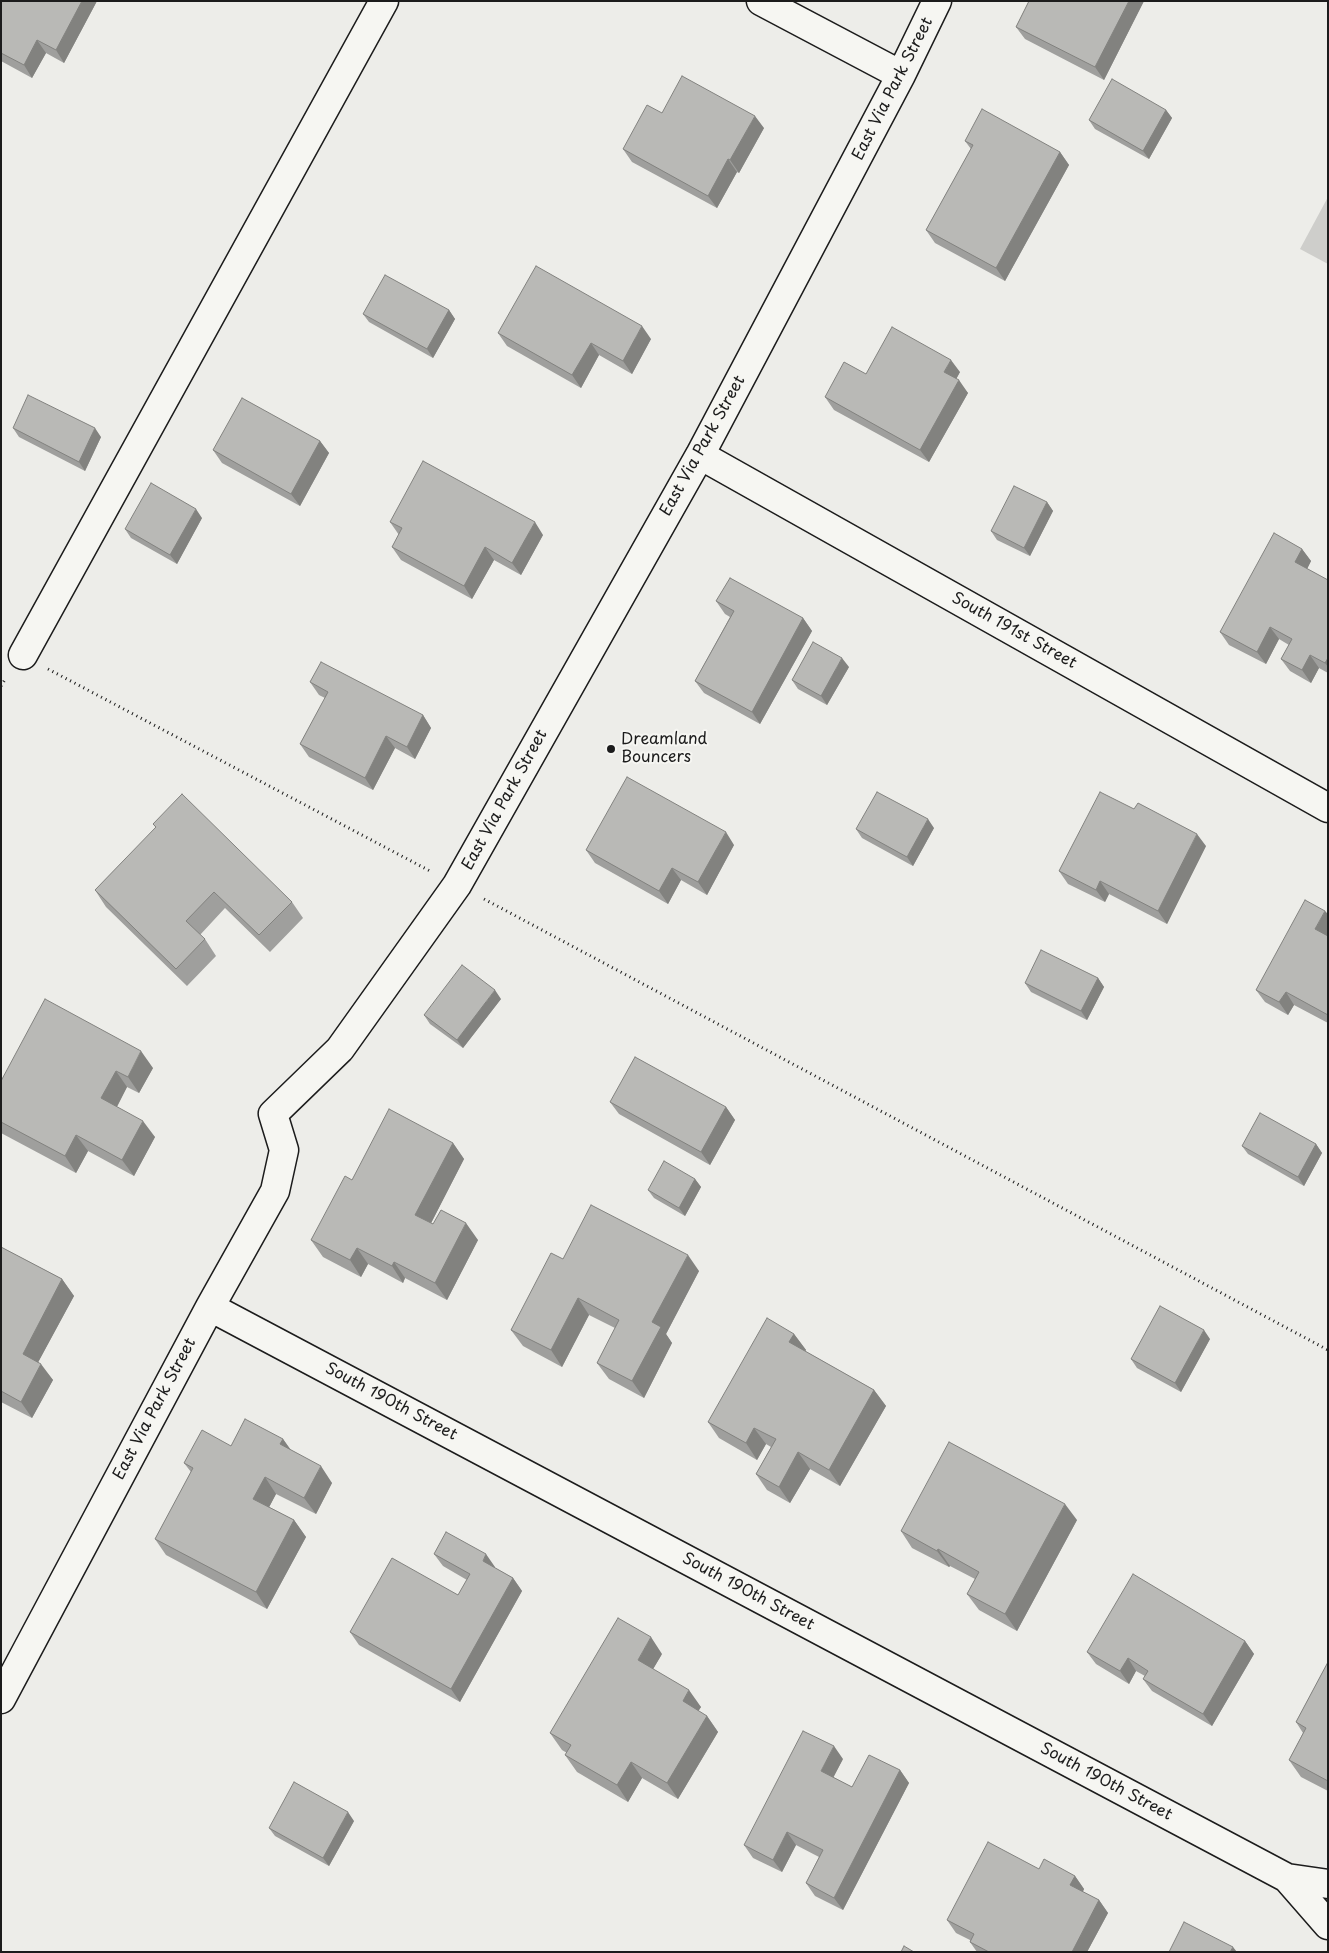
<!DOCTYPE html>
<html>
<head>
<meta charset="utf-8">
<style>
	body { margin:0 }
	#map { position:relative; width:1329px; height:1953px; overflow:hidden; background:#edede9; font-family:"Playpen Sans",sans-serif }
	canvas { display:block }
	.frame { position:absolute; inset:0; border:2px solid #1c1c1c; pointer-events:none }
</style>
</head>
<body>
<div id="map">
<canvas width="1329" height="1953"></canvas>
<div class="frame"></div>
</div>
<script>
const ctx = document.querySelector('canvas').getContext('2d');
ctx.lineJoin = 'round';
function paint(path, color) { ctx.fillStyle = color; ctx.fill(path, 'evenodd'); }
const poly = rows => new Path2D(rows.map(r => 'M' + r).join(''));
function trace(path, color, width, dash) { ctx.strokeStyle = color; ctx.lineWidth = width; ctx.lineCap = dash ? 'butt' : 'round'; ctx.setLineDash(dash || []); ctx.stroke(path); }
function drawText(font, color, halo, rows, align = 'center') {
  ctx.font = font + ' "Playpen Sans",sans-serif'; ctx.lineWidth = 4; ctx.setLineDash([]); ctx.textBaseline = 'middle'; ctx.strokeStyle = halo; ctx.fillStyle = color; for (const [text, x, y, turn = 0] of rows) {
    ctx.save(); ctx.translate(x, y); ctx.rotate((+turn || 0) * Math.PI / 180); ctx.textAlign = isNaN(turn) ? turn : align; if (halo) ctx.strokeText(text, 0, 0); ctx.fillText(text, 0, 0); ctx.restore();
  }
}
paint(poly([
	[1328,197,1328,264,1300,249]
]), '#cececb');
const minor = poly([
	[761,1,901,75],
	[700,455,1328,808],
	[23,655,384,1],
	[210,1307,1287,1878,1328,1884],
	[1,1699,210,1307,275,1191,284,1150,273,1114,340,1049,457,885,700,455,901,75,937,1],
	[1287,1878,1328,1925]
]);
trace(minor, '#1c1c1c', 31);
trace(poly([
	[48,669,430,871],
	[1,686,6,678],
	[484,899,1328,1350]
]), '#1c1c1c', 3, [1, 4]);
trace(minor, '#f6f6f2', 28);
paint(poly([
	[1,1,97,1,64,63,46,53,32,78,1,61],
	[1029,1,1144,1,1104,80,1025,39,1016,27],
	[1166,110,1172,118,1149,159,1095,129,1089,120],
	[662,113,764,128,739,173,737,172,717,208,632,162,623,149],
	[965,141,1060,152,1069,165,1005,281,935,243,926,230,971,149],
	[449,310,455,319,433,358,369,322,363,314],
	[498,333,651,339,632,374,599,355,581,388,507,346],
	[960,372,956,379,968,393,929,462,834,410,825,397,866,374],
	[13,428,101,437,85,471,19,437],
	[320,441,329,453,300,506,222,463,213,450],
	[1047,502,1053,511,1030,556,997,540,991,531],
	[202,518,177,564,131,538,125,529],
	[390,522,543,535,521,575,494,560,472,599,401,560,392,547,399,535],
	[1302,549,1311,561,1307,569,1328,580,1328,673,1319,668,1311,683,1290,671,1281,659,1289,645,1279,639,1266,664,1229,645,1220,632],
	[716,601,803,618,812,631,760,724,704,693,695,681,730,617,725,614],
	[849,667,827,705,798,689,792,680],
	[310,682,423,715,431,728,415,759,395,748,373,790,309,757,300,744,325,698,319,695],
	[153,824,292,902,303,918,270,952,225,908,200,935,205,939,216,956,187,986,106,907,95,890,156,828],
	[934,828,913,866,862,838,856,829],
	[734,845,707,895,681,880,668,904,595,863,586,850],
	[1206,846,1167,924,1109,894,1105,902,1068,884,1059,871],
	[1328,914,1328,1023,1294,1005,1288,1015,1265,1002,1256,990],
	[1098,978,1104,987,1087,1020,1031,992,1025,983],
	[501,999,463,1048,430,1024,424,1015],
	[153,1068,139,1093,127,1087,117,1107,155,1137,134,1176,88,1151,76,1173,1,1133,1,1081],
	[610,1102,726,1107,735,1120,710,1165,619,1114],
	[453,1143,464,1159,431,1223,478,1240,447,1300,405,1278,403,1283,368,1264,361,1277,323,1257,311,1240,352,1180],
	[1316,1144,1322,1153,1304,1186,1248,1154,1242,1146],
	[695,1179,701,1187,685,1216,654,1198,648,1190],
	[1,1247,62,1279,74,1296,38,1362,53,1380,32,1418,1,1402],
	[563,1259,699,1271,666,1334,672,1343,644,1398,609,1379,597,1363,615,1328,589,1315,562,1367,523,1346,511,1330],
	[794,1334,806,1350,805,1351,874,1390,886,1406,840,1486,810,1469,790,1503,767,1490,756,1474,771,1447,766,1444,757,1460,719,1438,708,1422],
	[1210,1339,1181,1392,1137,1368,1131,1359],
	[283,1439,291,1450,332,1483,316,1514,276,1494,269,1507,294,1520,306,1537,267,1609,166,1555,155,1539,191,1472,184,1463,231,1446],
	[1077,1520,1017,1631,979,1610,967,1594,975,1579,950,1566,949,1567,912,1548,901,1531],
	[434,1554,495,1567,495,1568,513,1578,522,1591,460,1702,359,1645,350,1632,458,1595,467,1580,443,1566],
	[1245,1641,1254,1654,1212,1726,1152,1691,1143,1679,1145,1676,1136,1671,1129,1684,1096,1664,1087,1652],
	[662,1654,653,1669,701,1707,698,1711,707,1716,718,1732,678,1799,642,1778,628,1802,577,1772,565,1755,567,1753,562,1750,550,1733],
	[1328,1662,1328,1791,1301,1777,1289,1760,1303,1733,1296,1722],
	[843,1759,833,1777,852,1787,900,1770,909,1783,843,1910,815,1896,806,1883,819,1857,796,1845,782,1872,753,1858,744,1845],
	[354,1821,329,1866,275,1836,269,1828],
	[1039,1869,1075,1876,1084,1889,1083,1892,1099,1900,1108,1913,1087,1952,977,1952,970,1942,970,1940,956,1933,947,1920]
]), '#9f9f9d');
paint(poly([
	[82,1,97,1,64,63,56,50],
	[1129,1,1144,1,1104,80,1095,67],
	[37,40,46,53,32,78,24,65],
	[1166,110,1172,118,1149,159,1143,151],
	[755,116,764,128,739,173,730,160],
	[1060,152,1069,165,1005,281,996,268],
	[728,159,737,172,717,208,708,196],
	[449,310,455,319,433,358,427,349],
	[642,326,651,339,632,374,623,361],
	[591,343,599,355,581,388,572,375],
	[951,360,960,372,953,385,944,372],
	[959,380,968,393,929,462,920,450],
	[95,428,101,437,85,471,79,462],
	[320,441,329,453,300,506,291,494],
	[1047,502,1053,511,1030,556,1024,548],
	[196,509,202,518,177,564,170,555],
	[535,522,543,535,521,575,512,563],
	[485,547,494,560,472,599,464,586],
	[1302,549,1311,561,1304,575,1295,562],
	[803,618,812,631,760,724,752,712],
	[1270,627,1279,639,1266,664,1257,652],
	[1310,655,1319,668,1311,683,1302,670],
	[842,658,849,667,827,705,821,696],
	[1328,658,1328,667,1325,663],
	[423,715,431,728,415,759,407,747],
	[386,736,395,748,373,790,365,778],
	[928,819,934,828,913,866,907,857],
	[726,832,734,845,707,895,698,882],
	[1197,834,1206,846,1167,924,1158,911],
	[672,868,681,880,668,904,659,891],
	[1100,881,1109,894,1105,902,1096,890],
	[1325,911,1328,914,1328,935,1324,942,1315,929],
	[1098,978,1104,987,1087,1020,1081,1011],
	[495,990,501,999,463,1048,457,1040],
	[1286,992,1294,1005,1288,1015,1279,1002],
	[141,1051,153,1068,139,1093,128,1077],
	[116,1071,127,1087,113,1114,101,1098],
	[726,1107,735,1120,710,1165,701,1152],
	[143,1121,155,1137,134,1176,122,1160],
	[76,1135,88,1151,76,1173,65,1156],
	[453,1143,464,1159,427,1231,415,1215],
	[1316,1144,1322,1153,1304,1186,1298,1177],
	[695,1179,701,1187,685,1216,679,1208],
	[466,1223,478,1240,447,1300,435,1283],
	[357,1248,368,1264,361,1277,350,1260],
	[688,1255,699,1271,666,1334,672,1343,644,1398,632,1381,652,1322],
	[394,1262,405,1278,403,1283,392,1266],
	[62,1279,74,1296,34,1370,23,1354],
	[578,1298,589,1315,562,1367,551,1350],
	[1204,1330,1210,1339,1181,1392,1175,1383],
	[794,1334,806,1350,801,1358,789,1342],
	[41,1364,53,1380,32,1418,21,1402],
	[874,1390,886,1406,840,1486,829,1470],
	[754,1428,766,1444,757,1460,746,1443],
	[283,1439,294,1455,280,1444],
	[798,1452,810,1469,790,1503,779,1487],
	[321,1466,332,1483,316,1514,304,1498],
	[265,1477,276,1494,265,1515,253,1499],
	[1065,1504,1077,1520,1017,1631,1005,1614],
	[294,1520,306,1537,267,1609,256,1592],
	[938,1549,950,1566,949,1567,937,1551],
	[486,1554,495,1567,492,1574,483,1561],
	[513,1578,522,1591,460,1702,451,1689],
	[651,1637,662,1654,649,1676,638,1660],
	[1245,1641,1254,1654,1212,1726,1203,1714],
	[1128,1658,1136,1671,1129,1684,1120,1671],
	[689,1690,701,1707,694,1718,683,1701],
	[707,1716,718,1732,678,1799,667,1783],
	[834,1746,843,1759,830,1784,821,1771],
	[631,1762,642,1778,628,1802,617,1785],
	[900,1770,909,1783,843,1910,834,1898],
	[348,1812,354,1821,329,1866,323,1858],
	[787,1832,796,1845,782,1872,773,1860],
	[1075,1876,1084,1889,1079,1898,1070,1885],
	[1099,1900,1108,1913,1087,1952,1072,1952],
	[1233,1947,1237,1952,1230,1952]
]), '#82827f');
const building = poly([
	[1,1,82,1,56,50,37,40,24,65,1,53,1,1],
	[1029,1,1129,1,1095,67,1016,27,1029,1],
	[682,76,755,116,730,160,728,159,708,196,623,149,647,105,662,113,682,76],
	[1112,79,1166,110,1143,151,1089,120,1112,79],
	[982,109,1060,152,996,268,926,230,973,145,965,141,982,109],
	[536,266,642,326,623,361,591,343,572,375,498,333,536,266],
	[385,275,449,310,427,349,363,314,385,275],
	[892,327,951,360,944,372,959,380,920,450,825,397,844,362,866,374,892,327],
	[28,395,95,428,79,462,13,428,28,395],
	[242,398,320,441,291,494,213,450,242,398],
	[423,461,535,522,512,563,485,547,464,586,392,547,402,528,390,522,423,461],
	[151,483,196,509,170,555,125,529,151,483],
	[1014,486,1047,502,1024,548,991,531,1014,486],
	[1274,533,1302,549,1295,562,1328,580,1328,658,1325,663,1310,655,1302,670,1281,659,1292,639,1270,627,1257,652,1220,632,1274,533],
	[730,578,803,618,752,712,695,681,734,611,716,601,730,578],
	[813,642,842,658,821,696,792,680,813,642],
	[321,662,423,715,407,747,386,736,365,778,300,744,328,692,310,682,321,662],
	[627,777,726,832,698,882,672,868,659,891,586,850,627,777],
	[877,792,928,819,907,857,856,829,877,792],
	[1100,792,1134,809,1138,803,1197,834,1158,911,1100,881,1096,890,1059,871,1100,792],
	[182,794,292,902,259,935,214,892,186,921,205,939,176,969,95,890,156,827,153,824,182,794],
	[1305,900,1325,911,1315,929,1328,936,1328,1015,1286,992,1279,1002,1256,990,1305,900],
	[1041,950,1098,978,1081,1011,1025,983,1041,950],
	[462,965,495,990,457,1040,424,1015,462,965],
	[45,999,141,1051,128,1077,116,1071,101,1098,143,1121,122,1160,76,1135,65,1156,1,1122,1,1081,45,999],
	[635,1057,726,1107,701,1152,610,1102,635,1057],
	[389,1109,453,1143,415,1215,433,1224,441,1210,466,1223,435,1283,394,1262,392,1266,357,1248,350,1260,311,1240,345,1176,352,1180,389,1109],
	[1260,1113,1316,1144,1298,1177,1242,1146,1260,1113],
	[664,1161,695,1179,679,1208,648,1190,664,1161],
	[591,1205,688,1255,652,1322,661,1327,632,1381,597,1363,619,1320,578,1298,551,1350,511,1330,551,1253,563,1259,591,1205],
	[1,1247,62,1279,23,1354,41,1364,21,1402,1,1391,1,1247],
	[1160,1306,1204,1330,1175,1383,1131,1359,1160,1306],
	[767,1318,794,1334,789,1342,874,1390,829,1470,798,1452,779,1487,756,1474,776,1439,754,1428,746,1443,708,1422,767,1318],
	[245,1419,283,1439,280,1444,321,1466,304,1498,265,1477,253,1499,294,1520,256,1592,155,1539,193,1468,184,1463,202,1430,231,1446,245,1419],
	[949,1442,1065,1504,1005,1614,967,1594,979,1572,938,1549,937,1551,901,1531,949,1442],
	[446,1532,486,1554,483,1561,513,1578,451,1689,350,1632,392,1558,458,1595,470,1574,434,1554,446,1532],
	[1133,1574,1245,1641,1203,1714,1143,1679,1148,1671,1128,1658,1120,1671,1087,1652,1133,1574],
	[618,1618,651,1637,638,1660,689,1690,683,1701,707,1716,667,1783,631,1762,617,1785,565,1755,571,1745,550,1733,618,1618],
	[1328,1662,1328,1781,1289,1760,1306,1728,1296,1722,1328,1662],
	[803,1731,834,1746,821,1771,852,1787,869,1755,900,1770,834,1898,806,1883,823,1850,787,1832,773,1860,744,1845,803,1731],
	[294,1782,348,1812,323,1858,269,1828,294,1782],
	[988,1842,1039,1869,1044,1859,1075,1876,1070,1885,1099,1900,1072,1952,989,1952,970,1942,974,1934,947,1920,988,1842],
	[1184,1922,1233,1947,1230,1952,1169,1952,1184,1922],
	[904,1946,914,1952,901,1952,904,1946]
]);
paint(building, '#b9b9b6');
trace(building, '#82827f', 1);
for (const [x, y, r, color] of [
	[611,749,5,"#1c1c1c"]
]) { const dot = new Path2D(); dot.arc(x, y, r, 0, 2 * Math.PI); ctx.fillStyle = color; ctx.fill(dot); trace(dot, '#f6f6f2', 2); }
drawText('16px', '#1c1c1c', '#f6f6f2', [
	["East Via Park Street",893,89,-63],
	["East Via Park Street",703,446,-61],
	["South 191st Street",1014,631,29],
	["East Via Park Street",505,800,-61],
	["South 190th Street",391,1402,28],
	["East Via Park Street",155,1409,-62],
	["South 190th Street",748,1592,28],
	["South 190th Street",1106,1782,28]
]);
drawText('16px', '#1c1c1c', '#f6f6f2', [
	["Dreamland",621,740],
	["Bouncers",621,758]
], 'left');
</script>
</body>
</html>
